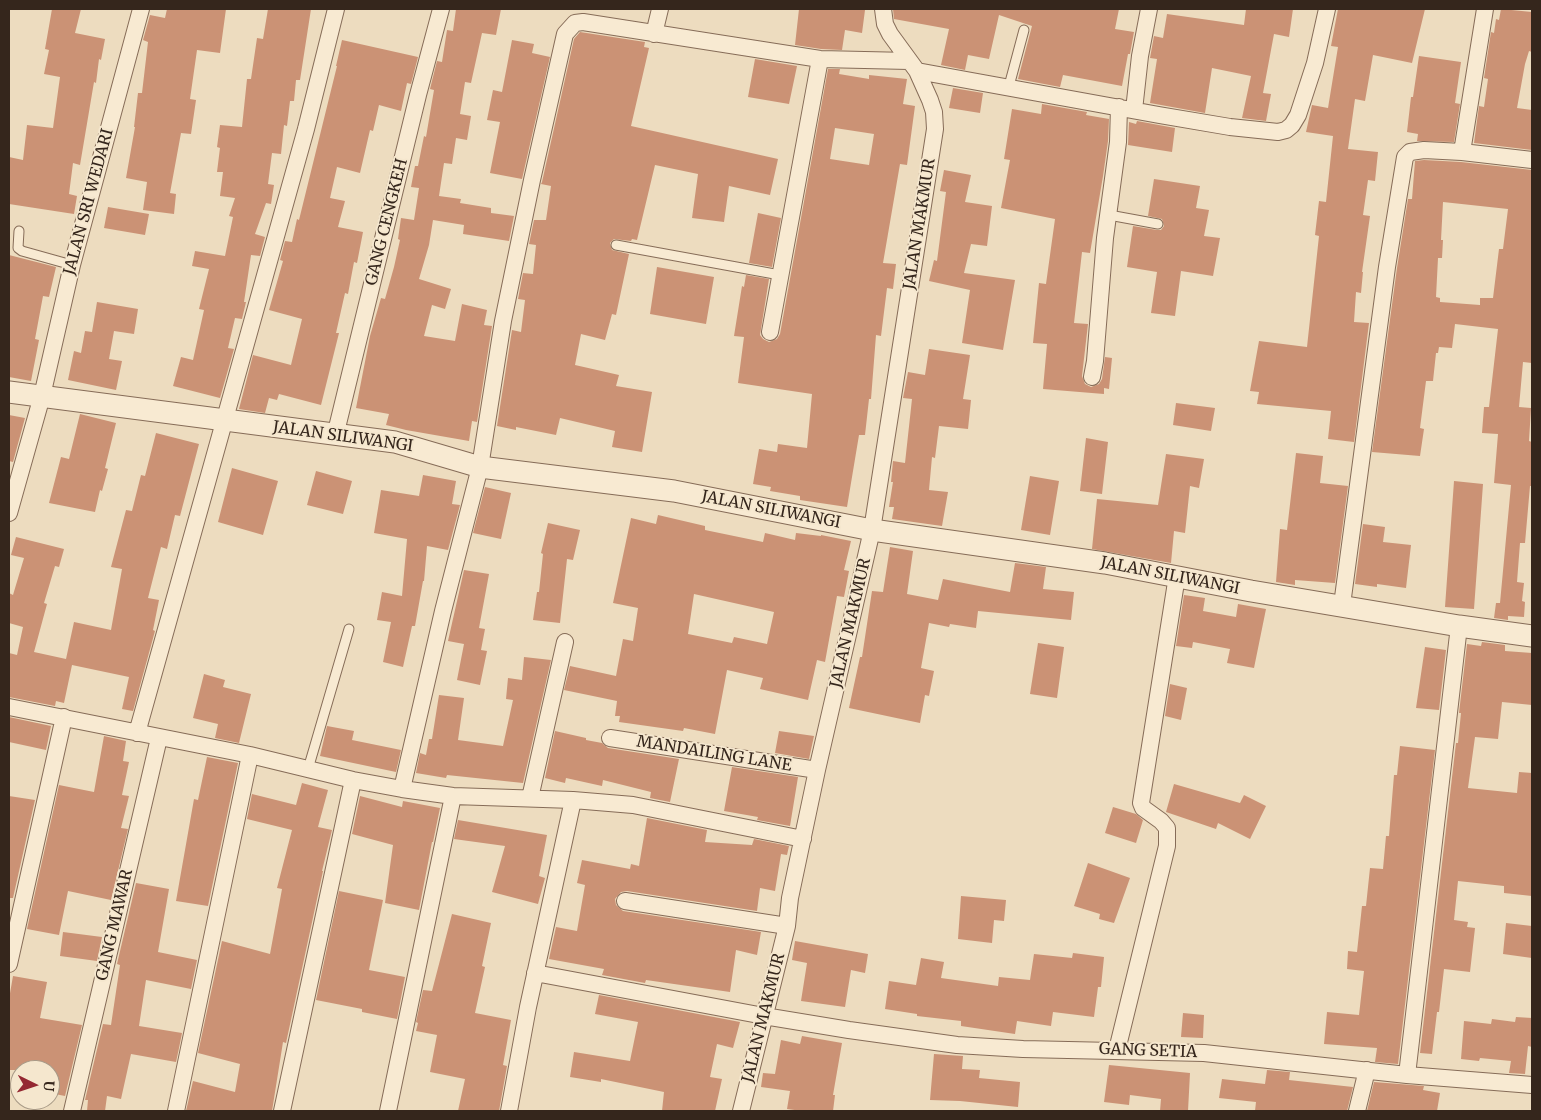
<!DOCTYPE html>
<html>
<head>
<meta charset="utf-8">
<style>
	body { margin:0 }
	#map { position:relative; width:1541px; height:1120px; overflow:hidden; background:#eddcbf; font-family:Merriweather,serif }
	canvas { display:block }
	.frame { position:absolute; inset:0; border:10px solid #35261c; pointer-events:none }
	.north { position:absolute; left:10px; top:1060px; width:50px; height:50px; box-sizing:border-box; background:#f5e7ce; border:1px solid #a89a87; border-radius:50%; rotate:94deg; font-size:14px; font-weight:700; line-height:20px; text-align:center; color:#35261c }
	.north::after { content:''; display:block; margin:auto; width:18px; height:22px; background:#942832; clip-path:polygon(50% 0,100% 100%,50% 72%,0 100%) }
</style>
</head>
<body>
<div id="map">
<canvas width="1541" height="1120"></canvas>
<div class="frame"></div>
<div class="north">U</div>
</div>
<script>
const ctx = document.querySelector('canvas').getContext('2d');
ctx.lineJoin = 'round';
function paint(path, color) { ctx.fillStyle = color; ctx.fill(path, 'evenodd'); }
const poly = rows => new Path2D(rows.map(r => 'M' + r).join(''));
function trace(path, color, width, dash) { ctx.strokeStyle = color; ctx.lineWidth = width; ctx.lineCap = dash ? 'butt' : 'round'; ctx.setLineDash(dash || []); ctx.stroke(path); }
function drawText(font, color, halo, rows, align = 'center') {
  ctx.font = font + ' Merriweather,serif'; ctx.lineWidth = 4; ctx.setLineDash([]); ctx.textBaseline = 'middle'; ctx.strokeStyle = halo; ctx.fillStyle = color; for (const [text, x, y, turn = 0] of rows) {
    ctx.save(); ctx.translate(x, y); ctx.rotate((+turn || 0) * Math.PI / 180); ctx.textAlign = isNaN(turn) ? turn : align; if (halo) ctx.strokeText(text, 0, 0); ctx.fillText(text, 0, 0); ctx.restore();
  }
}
paint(poly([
	[52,9,81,9,75,33,105,39,101,60,99,59,96,83,94,82,80,165,73,163,69,194,77,196,74,214,9,204,9,157,23,160,27,125,53,128,60,77,44,74,49,50,45,49],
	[167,9,226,9,220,53,197,50,190,99,196,100,191,134,181,133,170,193,176,194,174,214,143,210,147,182,126,178,135,127,134,127,138,93,142,93,148,42,143,40,150,15,165,18],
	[268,9,311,9,300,80,296,80,294,101,290,101,287,126,284,125,281,154,272,153,268,184,274,185,271,204,266,203,255,234,265,237,260,256,251,255,244,302,246,302,242,319,235,318,228,348,234,349,220,398,173,386,181,357,193,360,204,310,199,309,209,269,192,266,195,251,225,256,233,217,229,216,235,198,220,196,223,172,217,172,220,148,217,147,220,125,242,127,247,79,251,79,257,38,263,39],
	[456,9,501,9,496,35,482,33,471,83,465,82,460,114,471,116,467,140,456,138,452,164,444,163,439,196,461,199,460,203,491,208,491,213,514,216,509,241,463,234,464,225,433,220,429,245,419,279,451,289,445,309,432,305,424,336,455,341,462,304,487,310,484,325,492,326,477,422,472,421,469,441,406,430,386,425,389,414,356,408,370,336,381,298,385,299,394,267,400,240,398,239,401,218,414,220,419,188,411,187,415,166,418,166,424,136,426,137,434,90,430,89,437,61,442,62,447,30,453,31],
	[799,9,865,10,862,33,845,30,842,50,821,49,795,45],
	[893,9,1119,9,1115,29,1134,32,1130,54,1128,54,1122,86,1063,75,1060,87,1018,79,1032,26,999,15,989,59,968,55,965,70,941,65,949,29,894,19],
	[1246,9,1293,9,1289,37,1274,34,1263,93,1271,94,1266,121,1242,118,1251,76,1212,68,1205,113,1150,103,1157,59,1150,58,1154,36,1163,38,1167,14,1244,25],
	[1338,9,1425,9,1412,63,1373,55,1365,101,1355,99,1348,149,1378,152,1375,181,1368,180,1363,215,1370,216,1362,272,1363,272,1361,293,1356,292,1354,322,1369,323,1354,442,1328,439,1331,411,1257,404,1259,392,1250,391,1259,341,1307,347,1319,236,1315,235,1319,201,1326,202,1333,136,1306,132,1312,105,1328,108,1338,47,1331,46],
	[1501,9,1532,12,1532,52,1529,51,1525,64,1517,108,1532,110,1532,150,1474,143,1479,106,1484,107,1488,79,1484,78,1491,32,1494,33,1496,19,1499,20],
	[580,32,645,42,644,47,649,48,631,126,778,159,770,195,729,186,724,222,692,218,698,174,655,165,637,240,632,239,631,241,614,239,610,243,612,250,629,254,616,315,612,314,605,340,581,334,575,365,619,375,616,386,652,392,642,452,612,447,615,431,560,418,556,435,516,427,516,430,497,426,512,330,521,332,525,300,518,299,523,273,533,274,536,245,529,244,534,220,546,220,551,186,541,184,542,182,574,39],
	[342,40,418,57,411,84,407,83,401,111,379,105,373,131,370,130,360,173,337,167,330,198,345,201,338,227,363,232,357,263,354,262,348,294,345,293,336,333,339,333,321,405,279,394,277,400,269,398,265,413,239,409,253,355,291,365,302,319,269,310,283,261,280,260,285,241,292,242,297,219,299,220,337,66,336,66],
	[512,40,534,44,532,53,550,57,522,179,490,173,500,122,487,120,493,90,502,92],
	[1419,56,1461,62,1455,103,1460,104,1454,142,1417,141,1418,134,1407,132,1411,97,1413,97],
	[755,59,797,66,789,104,748,97],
	[828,69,840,69,839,74,869,79,869,75,907,79,903,104,915,106,907,165,900,164,883,263,896,264,893,289,887,288,881,336,876,335,871,399,869,399,865,435,859,435,847,507,800,500,800,496,770,491,771,487,753,484,759,449,777,452,778,444,807,448,812,394,738,383,744,337,734,336,742,286,744,287,746,275,769,279,760,335,763,339,769,342,777,339,780,334],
	[835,128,874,134,869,165,830,159],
	[953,88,983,93,980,113,949,108],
	[1042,104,1087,112,1086,115,1109,119,1108,141,1103,176,1090,253,1082,252,1074,323,1088,324,1082,376,1085,384,1091,387,1099,384,1102,379,1105,357,1112,358,1109,389,1104,388,1104,394,1043,389,1047,344,1033,343,1039,283,1046,284,1055,219,1001,208,1010,160,1004,159,1012,109,1041,114],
	[1137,121,1175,128,1172,152,1128,145,1129,122,1136,124],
	[1424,160,1461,162,1532,170,1532,363,1523,362,1519,407,1531,408,1529,441,1532,442,1531,468,1532,468,1532,486,1530,486,1525,543,1520,543,1517,582,1524,583,1522,601,1525,602,1524,617,1508,616,1508,620,1494,618,1496,603,1500,603,1511,485,1494,483,1498,434,1482,433,1484,407,1489,407,1498,329,1455,324,1452,348,1439,347,1438,353,1436,353,1433,381,1426,381,1420,428,1424,429,1420,456,1372,452,1397,268,1408,199,1412,199,1415,161],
	[1443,202,1508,209,1503,249,1499,249,1493,298,1480,298,1480,305,1440,302,1440,298,1436,297,1438,258,1442,258,1443,240,1441,240],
	[944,170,971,175,965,202,992,206,987,246,971,244,964,273,1015,280,1003,350,962,343,970,290,929,281,934,260,937,261,946,192,940,191],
	[1154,179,1200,186,1196,208,1209,210,1204,236,1220,238,1213,276,1181,271,1175,316,1151,313,1157,272,1127,267,1133,226,1157,230,1161,230,1164,226,1162,219,1148,216],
	[108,207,149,214,145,235,104,228],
	[758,213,781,218,772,267,749,263],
	[9,255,56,267,49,297,43,296,35,339,39,340,31,381,9,377],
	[657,267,714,277,706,324,650,314],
	[97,302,138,309,134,334,114,331,109,359,122,361,116,390,68,380,74,351,81,353,85,331,92,332],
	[929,349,970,355,963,399,971,400,968,429,939,426,935,458,932,457,929,490,948,492,942,526,892,519,894,507,889,507,893,482,891,482,893,461,905,463,912,399,903,398,908,372,925,375],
	[1176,403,1215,408,1211,431,1173,425],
	[80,414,116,423,105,468,108,469,102,491,100,490,95,512,49,503,61,457,69,459],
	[9,415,25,418,13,462,9,461],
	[156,433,199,444,180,516,175,515,167,549,161,547,148,598,159,600,153,630,155,631,133,711,122,709,129,677,72,665,64,703,56,701,55,706,9,697,9,653,17,655,23,627,9,623,9,593,13,595,24,558,11,555,16,537,64,549,59,567,55,566,44,603,47,604,34,652,66,659,74,622,111,630,122,569,111,567,126,510,132,511,141,475,145,476],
	[1086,438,1108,442,1102,494,1080,491],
	[1296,453,1323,456,1320,483,1348,486,1335,583,1295,580,1295,585,1276,582,1280,529,1287,530],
	[1166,454,1204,459,1199,488,1190,486,1185,533,1174,531,1171,563,1092,549,1097,499,1158,505],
	[232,468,278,481,263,535,218,522],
	[316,471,352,481,343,514,307,505],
	[423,475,456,481,452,504,460,505,448,550,427,546,424,581,423,581,415,626,412,626,403,667,383,662,391,622,377,620,382,592,402,596,407,539,374,533,381,490,419,496],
	[1030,476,1059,481,1050,535,1021,530],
	[1454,481,1483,484,1474,609,1445,607],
	[485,487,511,493,501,539,473,533],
	[658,515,705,526,705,530,763,542,765,533,795,540,796,533,821,536,821,535,851,541,844,570,849,571,844,597,837,596,825,662,817,660,808,700,760,689,763,678,727,670,715,734,684,728,683,731,619,722,620,716,615,716,617,701,564,690,570,666,616,676,623,639,633,641,638,608,613,603,631,518,656,524],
	[694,594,774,612,767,644,734,637,732,643,688,634],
	[548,523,580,530,573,560,567,559,560,623,533,620,537,592,539,592,543,554,541,553],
	[1363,524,1385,527,1383,542,1411,545,1406,588,1377,584,1377,587,1355,584],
	[890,547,913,551,907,594,938,600,943,579,1010,592,1015,563,1046,567,1043,589,1074,592,1071,620,978,611,976,628,950,624,949,627,929,623,921,668,934,671,929,696,925,695,920,723,849,708,860,657,862,657,872,591,883,592],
	[464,570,489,574,479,628,485,629,481,650,487,651,480,685,457,680,464,644,448,641],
	[1184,595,1205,598,1203,611,1236,617,1238,604,1266,609,1254,668,1227,663,1230,649,1193,642,1192,648,1176,646],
	[1482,642,1505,645,1505,651,1532,653,1532,705,1502,702,1498,739,1475,737,1468,788,1517,793,1519,772,1532,773,1532,896,1504,893,1504,886,1458,881,1454,920,1468,922,1467,927,1475,928,1470,972,1444,969,1439,1012,1437,1012,1432,1054,1420,1053,1456,743,1458,743,1461,713,1459,713,1467,644,1481,646],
	[1038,643,1064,647,1057,698,1030,694],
	[1425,647,1446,650,1439,710,1416,708],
	[524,657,551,660,523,783,447,775,446,778,416,773,420,753,426,755,429,739,432,739,439,695,464,698,458,740,503,746,513,700,506,699,508,678,522,680],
	[204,674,225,680,223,687,251,694,239,743,215,738,218,724,193,718],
	[1170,684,1187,688,1181,720,1165,716],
	[9,717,51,726,46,750,9,742],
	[327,726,354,731,352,740,401,750,396,772,320,756],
	[555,731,586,738,586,740,602,743,608,748,679,759,670,802,650,798,651,792,603,780,602,786,566,778,565,783,545,778],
	[779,731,814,736,809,759,775,753],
	[104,736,126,741,123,761,129,762,122,795,129,796,121,828,128,829,111,900,68,891,59,935,27,929,59,785,94,792],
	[1400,746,1435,750,1398,1064,1375,1062,1377,1048,1324,1044,1327,1012,1359,1015,1364,971,1347,969,1348,951,1357,952,1362,906,1366,906,1370,868,1383,869,1386,836,1389,836,1394,775,1397,775],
	[207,757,238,763,208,906,176,901,194,799,198,800],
	[732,767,798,777,790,826,757,820,758,817,724,811],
	[302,783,328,790,318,827,332,830,322,871,323,871,286,1043,283,1042,272,1111,186,1111,193,1081,235,1092,240,1064,198,1053,222,941,270,954,282,889,277,888,292,830,247,819,252,794,296,805],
	[1174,784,1240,803,1244,795,1266,806,1250,839,1218,823,1216,829,1166,812],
	[9,796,35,800,13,898,9,898],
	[360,796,402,807,403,801,440,808,433,842,432,842,419,910,385,903,393,845,352,834],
	[1113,807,1136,814,1143,820,1136,843,1105,833],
	[647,818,707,830,705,842,752,845,754,839,789,846,787,855,781,854,775,891,760,888,757,911,627,891,621,892,615,899,616,905,623,911,761,932,757,955,736,950,730,992,646,980,645,983,602,975,604,969,549,959,556,927,577,931,585,885,577,883,582,860,630,869,631,864,639,866],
	[458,820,547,835,539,876,545,878,538,904,492,892,505,846,454,839],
	[1088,863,1130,878,1114,923,1099,919,1100,914,1074,906],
	[136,883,169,889,158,952,197,960,191,989,146,980,139,1026,182,1033,179,1048,176,1062,131,1054,121,1099,107,1096,105,1111,87,1111,88,1100,85,1100,103,1024,111,1025,120,965,117,964],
	[339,891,383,900,369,970,405,977,397,1019,362,1012,362,1009,316,1000],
	[961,896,1006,900,1004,921,994,920,992,943,958,939],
	[452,914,491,923,482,966,485,967,475,1013,511,1020,503,1065,507,1066,499,1111,458,1111,465,1079,430,1072,437,1035,416,1031,418,1023,416,1022,423,990,432,991],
	[1506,923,1532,926,1532,958,1503,954],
	[63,932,102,937,97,961,60,956],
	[795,941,868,954,865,973,851,970,845,1007,801,1001,807,963,792,960],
	[1073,953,1104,957,1101,987,1098,987,1094,1017,1053,1012,1051,1026,1017,1021,1015,1034,961,1026,961,1021,917,1016,917,1014,885,1009,889,981,916,985,921,958,944,962,941,978,998,986,999,977,1030,980,1034,954,1072,958],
	[13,976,47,982,40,1018,82,1025,65,1096,50,1093,50,1070,9,1070,9,999],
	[599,995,740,1022,733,1048,717,1044,710,1077,722,1079,715,1111,662,1111,664,1092,601,1079,601,1082,570,1077,574,1052,630,1061,638,1022,595,1014],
	[1183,1013,1204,1015,1203,1038,1181,1037],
	[1516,1017,1532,1018,1532,1047,1528,1046,1525,1074,1509,1073,1511,1061,1480,1058,1479,1061,1461,1059,1464,1021,1491,1024,1492,1019,1515,1022],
	[802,1036,842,1043,833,1095,835,1095,833,1111,802,1111,787,1109,790,1091,761,1087,763,1073,775,1074,781,1040,800,1044],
	[934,1054,963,1056,962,1069,980,1070,979,1078,1020,1082,1018,1107,960,1101,930,1100],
	[1109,1065,1190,1073,1188,1111,1160,1111,1161,1099,1130,1095,1129,1105,1104,1102],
	[1267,1070,1290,1072,1289,1080,1353,1087,1347,1111,1255,1111,1256,1102,1219,1098,1222,1079,1265,1084],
	[1374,1082,1424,1086,1423,1090,1440,1093,1437,1111,1367,1111]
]), '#cb9275');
const service = poly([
	[1009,86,1024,30],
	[1109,215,1158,224],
	[19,231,18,248,22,251,72,265],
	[616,245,780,275],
	[308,769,349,629]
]);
const minor = poly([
	[654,34,660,9],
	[917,71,1159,115,1230,127,1278,132,1286,130,1292,125,1298,115,1315,63,1327,9],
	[1134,110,1140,56,1149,9],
	[1462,152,1485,9],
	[770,332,820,59],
	[1092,377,1095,361,1105,238,1118,142,1119,107],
	[335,436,418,95,441,9],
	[9,513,42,396,72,265,141,9],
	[1342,605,1387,267,1405,157,1410,152,1424,150,1462,152,1532,160],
	[9,707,250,755,353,780,402,789,453,796,573,800,633,805,803,839],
	[137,733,306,129,336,9],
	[610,738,817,770],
	[402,789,443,611,480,467,503,321,532,180,565,34,575,23,583,22,820,59,909,61],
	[530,798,565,642],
	[625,901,787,926],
	[9,964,64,717],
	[535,973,764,1016,849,1030,957,1045,1023,1049,1204,1053,1407,1075,1532,1085],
	[1117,1050,1167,846,1167,828,1161,821,1143,808,1141,803,1177,576],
	[1407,1075,1459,626],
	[72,1111,159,738],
	[176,1111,250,755],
	[282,1111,353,780],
	[388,1111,453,796],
	[509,1111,528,1007,573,800],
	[741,1111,787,926,790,898,817,770,872,530,935,129,934,112,930,100,917,71,890,34,885,24,883,9],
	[1357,1111,1367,1070]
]);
const tertiary = poly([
	[9,392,395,442,480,467,674,491,872,530,1105,563,1251,591,1459,626,1532,636]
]);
trace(service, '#866c58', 11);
trace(minor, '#866c58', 18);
trace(tertiary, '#866c58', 23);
trace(service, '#f8ead2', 9);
trace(minor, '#f8ead2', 16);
trace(tertiary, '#f8ead2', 21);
drawText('16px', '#35261c', '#f5e7ce', [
	["JALAN SRI WEDARI",89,202,-75],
	["GANG CENGKEH",387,222,-76],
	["JALAN MAKMUR",920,224,-81],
	["JALAN SILIWANGI",343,437,8],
	["JALAN SILIWANGI",771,510,11],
	["JALAN SILIWANGI",1170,576,11],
	["JALAN MAKMUR",851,623,-77],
	["MANDAILING LANE",714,754,9],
	["GANG MAWAR",115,925,-77],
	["JALAN MAKMUR",764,1018,-76],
	["GANG SETIA",1148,1051,2]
]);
</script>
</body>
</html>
